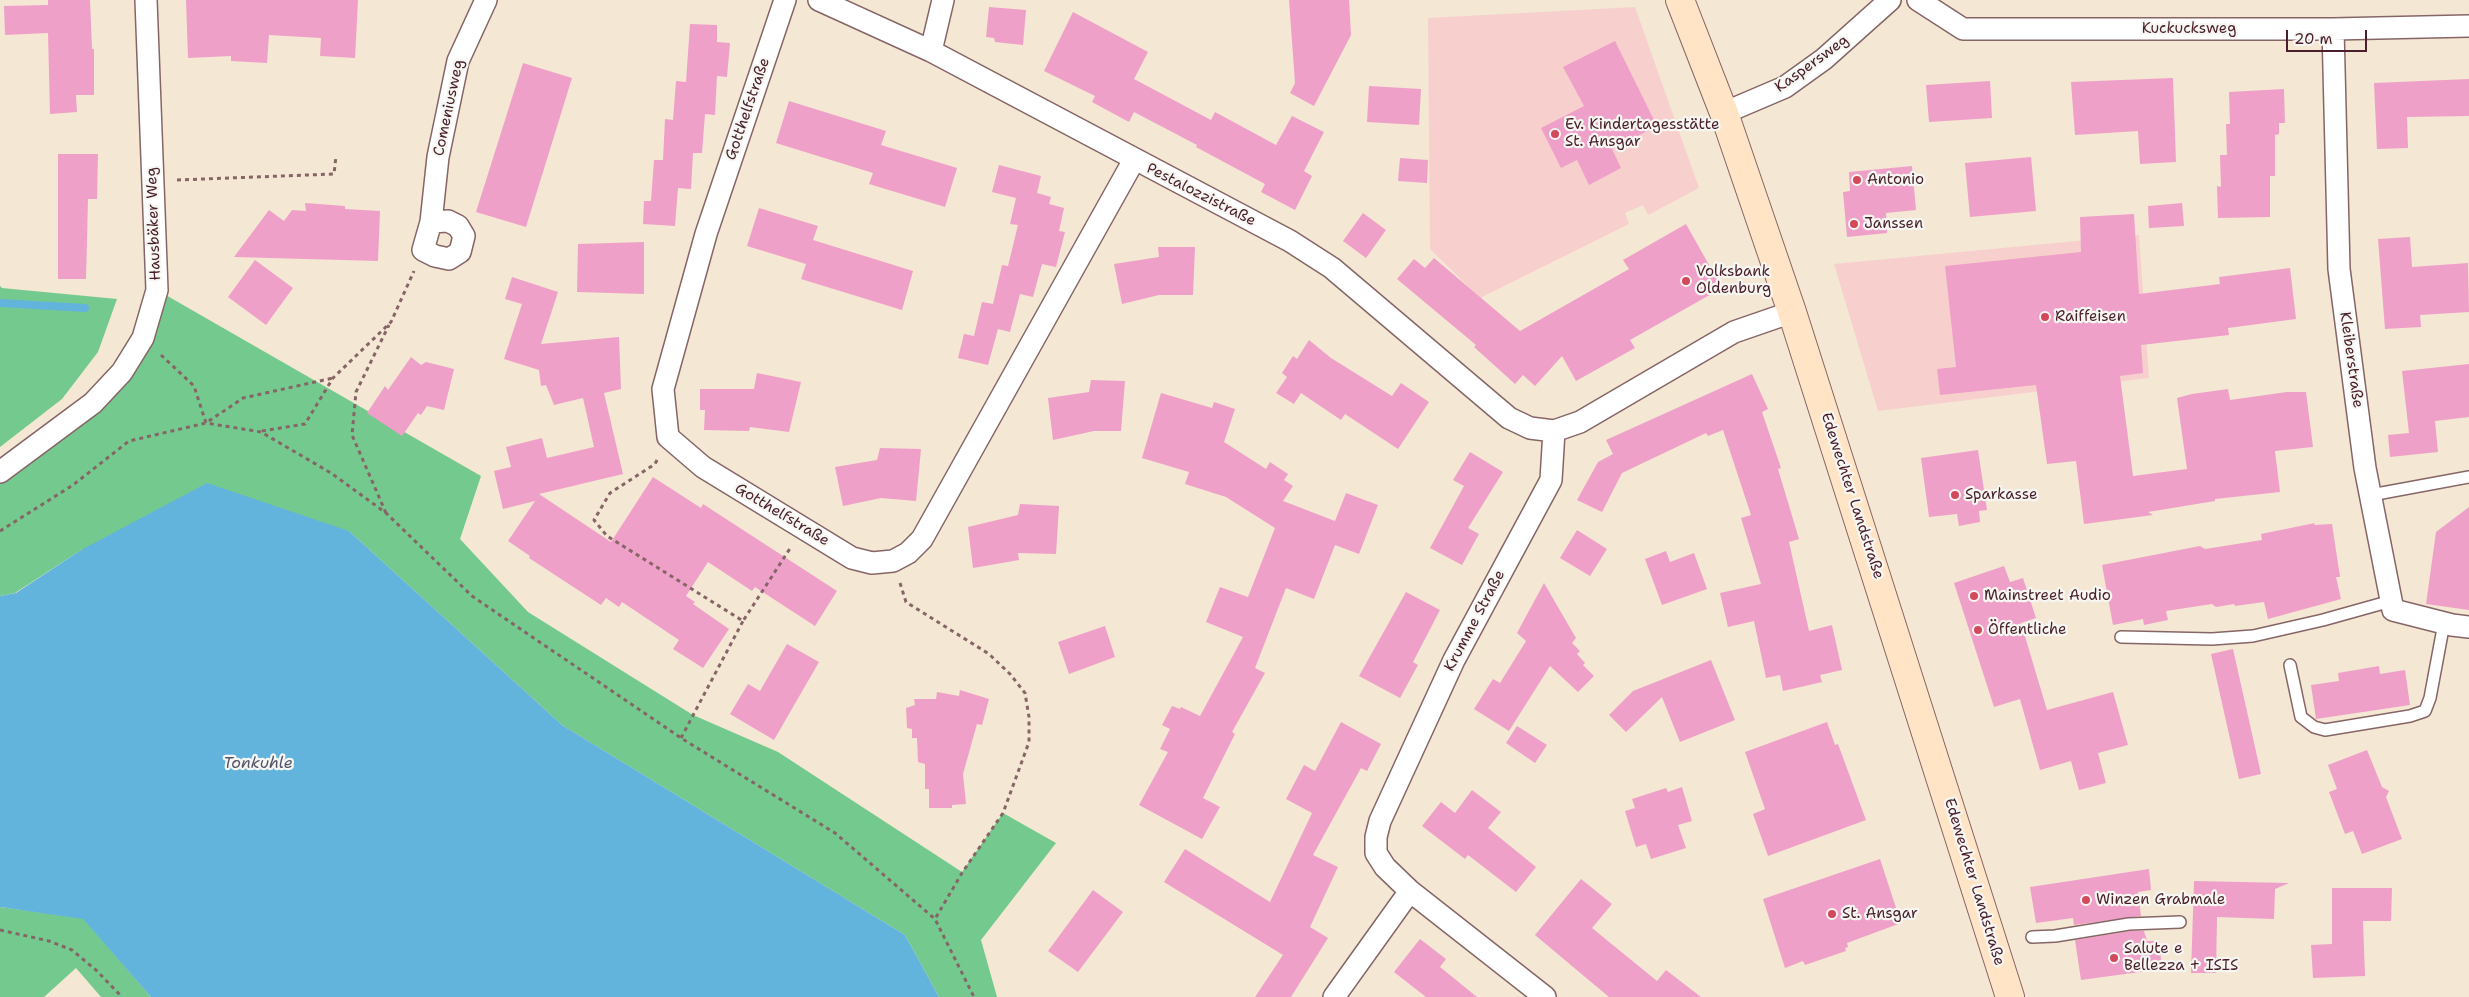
<!DOCTYPE html>
<html>
<head>
<meta charset="utf-8">
<style>
	body { margin:0 }
	#map { position:relative; width:2469px; height:997px; overflow:hidden; background:#f4e7d4; font-family:"Shantell Sans",sans-serif }
	canvas { display:block }
	.scale { position:absolute; left:2286px; top:30px; width:81px; height:22px; box-sizing:border-box; border:2px solid #4a1f2b; border-top:0; padding-left:6px; font-size:15px; line-height:18px; white-space:nowrap; color:#4a1f2b; -webkit-text-stroke:4px #f6f6f2; paint-order:stroke }
</style>
</head>
<body>
<div id="map">
<canvas width="2469" height="997"></canvas>
<div class="scale">20 m</div>
</div>
<script>
const ctx = document.querySelector('canvas').getContext('2d');
ctx.lineJoin = 'round';
function paint(path, color) { ctx.fillStyle = color; ctx.fill(path, 'evenodd'); }
const poly = rows => new Path2D(rows.map(r => 'M' + r).join(''));
function trace(path, color, width, dash) { ctx.strokeStyle = color; ctx.lineWidth = width; ctx.lineCap = dash ? 'butt' : 'round'; ctx.setLineDash(dash || []); ctx.stroke(path); }
function drawText(font, color, halo, rows, align = 'center') {
  ctx.font = font + ' "Shantell Sans",sans-serif'; ctx.lineWidth = 4.5; ctx.setLineDash([]); ctx.textBaseline = 'middle'; ctx.strokeStyle = halo; ctx.fillStyle = color; for (const [text, x, y, turn = 0] of rows) {
    ctx.save(); ctx.translate(x, y); ctx.rotate((+turn || 0) * Math.PI / 180); ctx.textAlign = isNaN(turn) ? turn : align; if (halo) ctx.strokeText(text, 0, 0); ctx.fillText(text, 0, 0); ctx.restore();
  }
}
paint(poly([
	[1635,7,1699,188,1648,215,1643,205,1625,213,1629,224,1480,298,1430,249,1428,18],
	[2139,235,2149,378,1878,411,1834,264]
]), '#f7d0ce');
paint(poly([
	[0,286,2,288,117,299,98,352,62,399,0,447],
	[157,290,481,476,460,539,528,612,693,715,778,752,962,872,1003,813,1056,843,981,940,997,997,939,997,905,935,562,725,349,531,81,550,15,593,0,596,0,472,122,372],
	[0,907,83,918,151,997,101,997,76,968,44,997,0,997]
]), '#74ca8e');
paint(poly([
	[207,483,349,531,562,725,905,935,939,997,151,997,83,919,0,907,0,596,16,593,81,550]
]), '#62b4dd');
trace(poly([
	[0,303,85,308]
]), '#62b4dd', 8);
paint(poly([
	[48,0,90,0,92,49,94,49,94,95,76,95,77,112,50,114,48,33,5,35,4,6,48,5],
	[186,0,358,0,355,58,320,56,321,38,269,35,267,63,231,61,231,56,188,58],
	[1289,0,1349,0,1351,35,1314,106,1290,93,1295,83],
	[989,7,1026,10,1023,45,995,42,994,38,986,37],
	[1073,12,1148,52,1134,79,1211,120,1215,112,1276,145,1292,116,1324,132,1304,171,1312,176,1295,210,1261,192,1265,184,1196,147,1197,145,1134,112,1129,122,1092,102,1095,96,1044,71],
	[690,24,717,25,717,42,730,43,727,77,717,76,715,115,705,114,702,153,693,153,691,189,678,188,675,226,643,224,644,201,651,201,654,160,663,160,665,119,673,120,676,81,686,82],
	[1615,41,1657,126,1612,149,1621,168,1589,185,1577,160,1561,168,1541,128,1584,106,1563,67],
	[523,63,572,78,526,227,476,212],
	[2173,78,2176,162,2140,164,2138,131,2075,135,2071,82],
	[2469,79,2469,116,2407,117,2408,148,2377,149,2374,83],
	[1990,81,1992,118,1929,122,1926,85],
	[1369,86,1421,89,1419,125,1367,122],
	[2284,89,2285,123,2279,123,2279,134,2275,135,2275,176,2270,176,2270,217,2218,218,2217,186,2221,187,2220,155,2227,155,2226,124,2230,124,2229,92],
	[789,101,886,131,881,145,957,168,945,207,869,184,873,173,776,143],
	[58,154,98,154,97,199,88,199,86,279,58,279],
	[2031,157,2036,211,1970,217,1965,163],
	[1400,158,1428,160,1427,183,1398,181],
	[999,165,1041,176,1037,193,1051,197,1049,204,1064,208,1059,231,1065,232,1056,267,1042,264,1033,297,1020,294,1010,332,998,329,988,365,958,358,964,334,974,336,982,302,993,304,1002,265,1008,266,1018,225,1010,224,1016,198,992,192],
	[1912,166,1916,210,1886,213,1887,233,1847,237,1843,192,1850,191,1849,172],
	[305,203,345,206,345,209,380,211,378,261,234,257,269,210,284,221,292,210,306,211],
	[2182,203,2184,226,2149,228,2148,206],
	[759,208,818,226,813,240,913,271,902,310,801,279,806,264,747,246],
	[1363,213,1386,230,1366,258,1343,241],
	[2134,214,2139,294,2220,284,2219,277,2290,268,2296,319,2228,328,2229,335,2141,345,2143,373,2120,376,2133,476,2187,469,2177,398,2192,394,2228,389,2230,400,2287,392,2306,392,2313,447,2275,451,2280,492,2215,499,2215,501,2148,512,2153,515,2084,524,2076,461,2047,464,2036,385,1940,395,1937,369,1956,367,1945,266,2081,252,2080,217],
	[1686,224,1722,288,1630,340,1635,348,1576,381,1562,356,1535,386,1523,375,1515,384,1474,347,1476,345,1397,279,1414,259,1425,268,1434,258,1520,331,1629,269,1623,260],
	[2410,237,2412,267,2468,263,2469,312,2420,315,2421,327,2385,329,2378,239],
	[644,242,644,294,577,292,578,244],
	[1158,247,1195,247,1193,295,1159,295,1122,304,1114,264,1159,257],
	[255,260,293,288,266,325,228,297],
	[512,277,558,292,541,344,619,337,621,389,604,393,623,474,539,494,611,542,653,477,701,508,703,504,837,591,815,626,755,587,752,591,708,562,686,596,695,602,693,604,729,629,703,668,673,649,679,640,622,602,619,607,606,598,601,605,529,558,530,556,508,541,535,501,503,509,494,471,511,467,506,447,542,438,547,458,594,447,583,398,554,405,546,385,541,386,539,370,504,359,522,304,505,299],
	[1309,340,1331,358,1392,396,1401,383,1429,402,1398,449,1345,414,1341,420,1301,393,1294,404,1276,393,1287,377,1282,373,1293,356,1297,359],
	[411,357,421,365,426,362,454,369,444,410,427,406,421,415,418,413,402,436,367,413,385,386,388,390],
	[2469,364,2469,417,2435,421,2438,452,2390,457,2388,435,2409,433,2402,371],
	[757,373,801,382,789,432,750,427,749,431,704,430,705,410,700,410,700,389,754,389],
	[1752,374,1768,409,1762,412,1781,468,1778,469,1799,539,1789,542,1809,631,1832,625,1842,670,1820,675,1822,682,1783,691,1780,675,1766,678,1754,621,1728,627,1720,593,1761,584,1741,518,1751,515,1723,430,1708,436,1706,433,1622,473,1602,512,1577,500,1598,462,1613,454,1606,440],
	[1091,380,1125,381,1121,431,1094,431,1053,440,1048,398,1089,392],
	[1161,393,1212,408,1214,402,1235,409,1224,442,1266,469,1270,462,1288,474,1284,480,1293,486,1283,501,1335,521,1346,493,1378,505,1359,554,1335,545,1314,599,1286,588,1255,668,1265,673,1232,732,1235,734,1203,798,1220,807,1202,839,1139,805,1168,752,1160,749,1170,729,1162,725,1172,706,1180,709,1181,707,1200,716,1243,637,1206,622,1220,587,1248,597,1275,528,1226,497,1185,484,1189,472,1142,458],
	[880,448,921,449,916,501,881,498,843,506,835,467,877,460],
	[1978,450,1987,510,1979,511,1980,522,1959,526,1957,514,1929,517,1921,458],
	[1470,452,1503,472,1468,528,1479,534,1462,565,1430,548,1464,486,1453,480],
	[1020,504,1059,506,1056,554,1018,553,1019,560,973,568,968,527,1018,515],
	[2469,507,2469,610,2426,604,2436,532],
	[2315,523,2314,525,2332,524,2340,577,2336,577,2341,599,2268,619,2264,602,2235,606,2234,604,2216,607,2212,604,2166,611,2168,620,2144,625,2143,619,2113,625,2102,565,2200,546,2205,549,2262,540,2261,534],
	[1577,530,1607,549,1590,576,1560,558],
	[1666,551,1670,562,1694,553,1707,589,1662,605,1645,559],
	[2004,566,2010,582,2023,578,2036,618,2021,623,2047,710,2113,692,2128,745,2098,753,2106,783,2079,790,2071,761,2040,770,2020,699,1994,707,1954,583],
	[1544,583,1576,638,1572,643,1580,651,1577,654,1585,663,1583,665,1594,676,1578,692,1550,666,1509,731,1474,709,1493,679,1500,683,1526,641,1517,633],
	[1406,592,1440,610,1413,662,1418,665,1400,698,1359,676],
	[1105,626,1115,657,1069,674,1058,642],
	[787,644,819,662,774,740,730,714,748,684,760,691],
	[2233,649,2261,774,2239,779,2211,654],
	[1711,660,1735,720,1680,742,1662,697,1626,732,1609,715,1633,691],
	[2379,666,2380,674,2405,670,2410,705,2316,719,2311,685,2339,681,2338,673],
	[960,690,989,699,982,725,977,724,963,774,966,804,952,805,952,808,929,808,929,789,925,789,925,764,918,762,917,738,912,738,912,729,907,728,906,708,915,705,914,699,936,699,937,692,959,696],
	[1341,722,1381,744,1367,771,1361,768,1313,855,1338,867,1310,927,1328,938,1291,997,1255,997,1283,955,1164,882,1185,849,1270,902,1312,813,1286,799,1304,765,1315,771],
	[1827,722,1835,745,1838,744,1866,820,1768,856,1753,814,1765,809,1745,752],
	[1517,726,1547,745,1535,763,1506,743],
	[2367,750,2382,787,2389,791,2386,797,2402,839,2362,854,2353,831,2345,834,2329,792,2337,789,2328,765],
	[1682,787,1692,821,1678,825,1686,848,1651,859,1646,844,1636,847,1625,811,1635,808,1632,799,1666,788,1668,792],
	[1472,790,1501,812,1488,828,1536,867,1516,892,1468,855,1465,859,1422,826,1441,802,1455,813],
	[1880,859,1901,923,1847,943,1848,947,1845,948,1846,951,1805,965,1803,961,1785,968,1763,899],
	[2149,869,2151,890,2138,892,2141,916,2074,925,2073,918,2036,923,2030,887],
	[1581,879,1612,904,1592,928,1657,981,1666,970,1701,997,1609,997,1535,935],
	[2194,881,2289,883,2275,889,2274,919,2217,917,2216,973,2191,973],
	[2332,888,2392,888,2391,921,2363,921,2365,976,2313,978,2311,945,2332,944],
	[1093,890,1123,912,1078,972,1048,951],
	[2130,931,2144,931,2147,941,2159,941,2162,969,2081,980,2075,940],
	[1420,939,1446,959,1440,967,1477,997,1426,997,1394,972]
]), '#efa0c8');
const lane = poly([
	[2371,495,2469,477],
	[2121,637,2212,639,2253,636,2323,620,2391,601],
	[2290,665,2301,717,2314,727,2325,730,2410,716,2425,711,2430,698,2444,623],
	[2032,937,2055,936,2129,924,2180,922]
]);
const street = poly([
	[785,0,706,234,663,389,668,437,703,467,852,558,872,563,893,561,908,553,922,539,1134,160],
	[819,0,931,51,1290,241,1332,268,1509,418,1530,428,1554,431,1580,422,1734,332,1792,312],
	[1918,0,1963,29,2333,29,2469,26],
	[2333,29,2339,269,2365,468,2393,610,2452,625,2469,627],
	[931,51,943,0],
	[1724,113,1785,87,1824,59,1890,0],
	[431,222,448,221,458,226,464,236,460,252,449,259,435,256,423,250,431,222,438,157,458,61,486,0],
	[0,472,93,403,122,372,143,338,157,290,146,0],
	[1334,997,1410,891],
	[1545,997,1410,891,1385,867,1376,853,1376,837,1380,821,1454,660,1551,480,1554,431]
]);
const secondary = poly([
	[1680,0,1724,113,1792,312,2010,997]
]);
trace(lane, '#866566', 14);
trace(street, '#866566', 24);
trace(secondary, '#866566', 30);
trace(poly([
	[177,180,334,174,336,156],
	[161,355,194,386,206,423,261,432,331,473,386,513,472,596,681,738,835,833,935,919,974,997],
	[262,431,305,424,333,378,391,322,414,271],
	[657,460,655,464,610,493,594,520,607,536,743,621,791,547],
	[386,513,352,435,356,392,389,325],
	[0,531,73,485,129,441,206,423,243,398,333,378],
	[900,583,906,602,989,654,1010,674,1025,693,1029,717,1029,742,1003,813,962,873,935,919],
	[681,738,743,621],
	[0,930,49,941,72,950,97,971,122,997]
]), '#866566', 3, [4, 4]);
trace(lane, '#fff', 11);
trace(street, '#fff', 21);
trace(secondary, '#ffe4c6', 28);
for (const [x, y, r, color] of [
	[1555,134,5,"#d1495b"],
	[1857,180,5,"#d1495b"],
	[1854,224,5,"#d1495b"],
	[1686,281,5,"#d1495b"],
	[2045,317,5,"#d1495b"],
	[1955,495,5,"#d1495b"],
	[1974,596,5,"#d1495b"],
	[1978,630,5,"#d1495b"],
	[2086,900,5,"#d1495b"],
	[1832,914,5,"#d1495b"],
	[2114,958,5,"#d1495b"]
]) { const dot = new Path2D(); dot.arc(x, y, r, 0, 2 * Math.PI); ctx.fillStyle = color; ctx.fill(dot); trace(dot, '#f6f6f2', 2); }
drawText('15px', '#4a1f2b', '#f6f6f2', [
	["Kuckucksweg",2189,29],
	["Kaspersweg",1812,64,-36],
	["Comeniusweg",449,108,-78],
	["Gotthelfstraße",748,109,-71],
	["Pestalozzistraße",1201,195,27],
	["Hausbäker Weg",154,224,-92],
	["Kleiberstraße",2351,360,82],
	["Edewechter Landstraße",1852,496,72],
	["Gotthelfstraße",782,515,31],
	["Krumme Straße",1475,621,-62],
	["Edewechter Landstraße",1974,882,73]
]);
drawText('15px', '#4a1f2b', '#f6f6f2', [
	["Ev. Kindertagesstätte",1565,125],
	["St. Ansgar",1565,142],
	["Antonio",1867,180],
	["Janssen",1864,224],
	["Volksbank",1696,272],
	["Oldenburg",1696,289],
	["Raiffeisen",2055,317],
	["Sparkasse",1965,495],
	["Mainstreet Audio",1984,596],
	["Öffentliche",1988,630],
	["Winzen Grabmale",2096,900],
	["St. Ansgar",1842,914],
	["Salute e",2124,949],
	["Bellezza + ISIS",2124,966]
], 'left');
drawText('italic 16px', '#525369', '#f6f6f2', [
	["Tonkuhle",258,764]
]);
</script>
</body>
</html>
